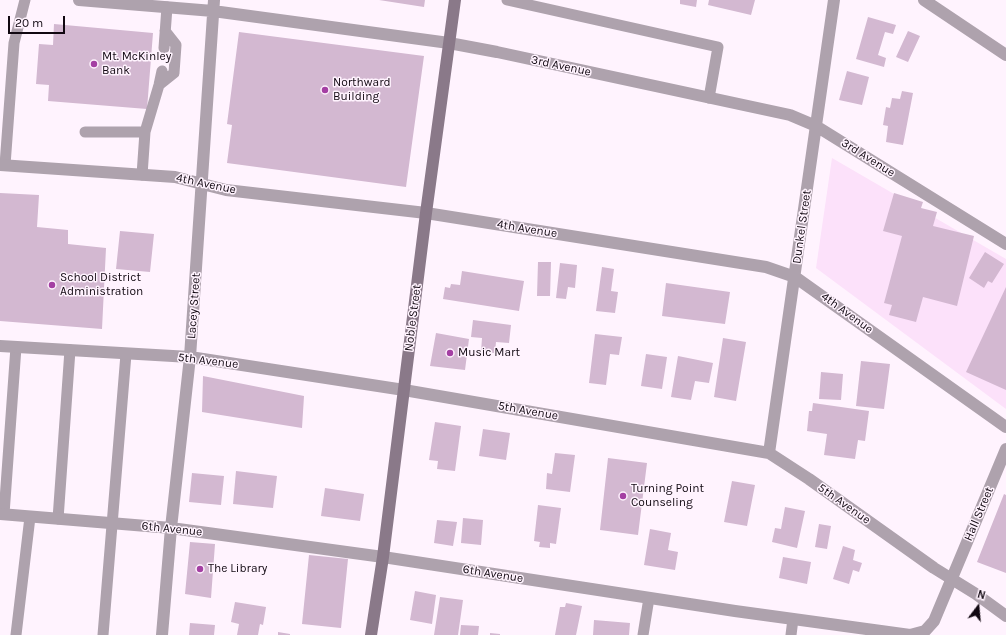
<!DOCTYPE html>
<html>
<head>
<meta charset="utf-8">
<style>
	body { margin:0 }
	#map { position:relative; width:1006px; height:635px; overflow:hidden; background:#fff3fe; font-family:Karla,sans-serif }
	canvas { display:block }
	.north { position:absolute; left:958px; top:587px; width:40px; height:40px; -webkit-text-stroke:3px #fff3fe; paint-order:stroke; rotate:16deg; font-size:11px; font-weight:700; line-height:16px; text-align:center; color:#110811 }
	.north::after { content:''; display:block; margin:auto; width:14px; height:18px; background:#110811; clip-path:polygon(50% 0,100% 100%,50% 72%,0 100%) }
	.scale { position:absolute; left:8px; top:16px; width:57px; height:18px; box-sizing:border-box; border:2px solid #110811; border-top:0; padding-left:5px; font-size:12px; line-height:14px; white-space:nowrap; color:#110811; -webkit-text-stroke:3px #fff3fe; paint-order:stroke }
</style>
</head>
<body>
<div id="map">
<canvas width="1006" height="635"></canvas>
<div class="north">N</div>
<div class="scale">20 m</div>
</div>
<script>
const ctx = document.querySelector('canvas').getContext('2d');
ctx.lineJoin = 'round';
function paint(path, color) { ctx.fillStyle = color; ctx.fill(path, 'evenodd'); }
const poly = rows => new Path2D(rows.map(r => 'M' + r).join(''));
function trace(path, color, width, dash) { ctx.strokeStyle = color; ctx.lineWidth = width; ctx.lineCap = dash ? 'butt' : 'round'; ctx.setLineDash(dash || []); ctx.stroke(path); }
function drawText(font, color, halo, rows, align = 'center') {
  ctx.font = font + ' Karla,sans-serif'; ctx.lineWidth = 3; ctx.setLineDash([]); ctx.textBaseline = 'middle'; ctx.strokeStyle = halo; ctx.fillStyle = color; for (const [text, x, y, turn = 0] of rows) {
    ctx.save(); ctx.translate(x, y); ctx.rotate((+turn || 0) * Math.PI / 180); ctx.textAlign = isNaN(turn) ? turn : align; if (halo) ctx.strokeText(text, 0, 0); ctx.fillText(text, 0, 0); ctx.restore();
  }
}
paint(poly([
	[832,158,1006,259,1006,409,816,268]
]), '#fce1fa');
paint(poly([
	[379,0,425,0,424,7],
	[680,0,697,0,696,7,680,4],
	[709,0,755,0,751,15,708,5],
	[868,17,896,25,893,34,885,32,878,55,886,58,884,67,856,59],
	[54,24,153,33,147,109,48,101,49,85,36,84,39,44,53,45],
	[908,31,920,36,908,62,896,57],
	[239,32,424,56,406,187,227,163,232,125,227,124],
	[847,71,869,77,862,105,839,100],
	[902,91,913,93,903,145,886,142,888,126,883,125,886,107,890,108,892,98,900,99],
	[0,193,39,195,37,227,68,230,68,244,106,248,102,329,0,321],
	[894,193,923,202,921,208,937,212,933,226,974,236,957,306,923,297,916,322,889,315,892,305,884,303,902,236,883,231],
	[120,231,154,234,150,272,116,269],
	[985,252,1004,264,992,283,988,281,984,288,969,278],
	[538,262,551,262,550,296,537,296],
	[560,263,577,265,575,288,568,287,566,299,556,298],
	[602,267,614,269,611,291,618,292,615,313,596,311],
	[462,271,524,281,519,311,443,299,445,287,450,288,451,284,460,285],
	[666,283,730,292,725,324,662,316],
	[1006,287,1006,390,966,372],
	[473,320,511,325,509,343,496,342,495,353,481,352,482,338,471,337],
	[436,333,469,339,465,370,430,366],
	[595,334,622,337,619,355,610,354,606,385,589,383],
	[723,338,746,342,736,401,714,397],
	[646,354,667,357,662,389,641,386],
	[678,356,713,363,709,383,695,381,691,400,671,397],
	[861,361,890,364,884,409,856,406],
	[821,372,843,374,841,400,819,399],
	[203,376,304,396,302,428,202,412],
	[813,403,869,411,865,441,858,440,855,459,824,455,827,434,807,431,809,411,812,411],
	[435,422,461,426,455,471,437,469,438,461,429,460],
	[483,429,510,433,506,460,479,456],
	[555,453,575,455,570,492,546,489,547,473,552,474],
	[608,458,647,463,638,535,600,530],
	[236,471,277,476,273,508,233,504],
	[192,473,224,476,221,505,189,502],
	[732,481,755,485,747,526,724,522],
	[325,488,364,494,360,521,321,516],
	[1004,494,1006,495,1006,573,977,562],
	[538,505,561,508,556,544,550,543,550,548,539,547,540,542,534,541],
	[785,507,805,511,797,548,772,542,775,528,781,529],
	[463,518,483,520,481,545,461,543],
	[437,520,457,522,453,546,434,543],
	[819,524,831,526,827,549,815,547],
	[650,529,671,533,668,550,678,552,675,570,644,565],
	[190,542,215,544,211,598,185,594],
	[843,546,855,550,853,560,862,563,859,572,853,570,849,584,833,579],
	[309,555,348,559,341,628,302,624],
	[783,557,811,562,807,584,779,578],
	[415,591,436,595,432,624,410,620],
	[440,597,463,600,458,635,434,635],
	[235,602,266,607,263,625,260,624,258,635,237,635,239,624,231,622],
	[566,603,582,606,576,635,555,635,560,607,565,607],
	[594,620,630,623,629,635,593,635],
	[190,623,215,625,214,635,189,635],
	[461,625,479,626,478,635,460,635],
	[278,632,290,634,290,635,278,635],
	[490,633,500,634,500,635,490,635]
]), '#d3b8d1');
trace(poly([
	[507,0,718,47,709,98],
	[164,48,167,7],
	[159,85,174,73,176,45,165,31],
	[85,132,145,132],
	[5,165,14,43,25,0],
	[142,175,145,132,159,85,162,71],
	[4,514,16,347],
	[58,519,70,350],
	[16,635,30,517],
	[103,635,126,354],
	[643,635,649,598],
	[791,635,793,619]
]), '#aea2ad', 11);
trace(poly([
	[79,0,213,11,449,43,497,52,790,115,816,126,1006,244],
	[924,0,1006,55],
	[0,165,175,177,226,190,426,213,766,267,795,277,1006,427],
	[0,346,190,357,404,390,769,453,809,479,934,568,976,594,1006,616],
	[769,453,834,0],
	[0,514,171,528,383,557,735,611,910,635,925,631,934,621,1006,449],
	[162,635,171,528,190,357,214,0]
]), '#aea2ad', 12);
trace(poly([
	[371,635,383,557,426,213,455,0]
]), '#8a7989', 12);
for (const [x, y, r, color] of [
	[94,64,4,"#a43fa3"],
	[325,90,4,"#a43fa3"],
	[52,285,4,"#a43fa3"],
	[450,353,4,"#a43fa3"],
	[623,496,4,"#a43fa3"],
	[200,569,4,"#a43fa3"]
]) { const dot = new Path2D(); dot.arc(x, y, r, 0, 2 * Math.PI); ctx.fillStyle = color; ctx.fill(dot); trace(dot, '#fff3fe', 1.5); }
drawText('12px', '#110811', '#fff3fe', [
	["Mt. McKinley",102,57],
	["Bank",102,71],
	["Northward",333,83],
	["Building",333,97],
	["School District",60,278],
	["Administration",60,292],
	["Music Mart",458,353],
	["Turning Point",631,489],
	["Counseling",631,503],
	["The Library",208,569]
], 'left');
drawText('12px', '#110811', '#fff3fe', [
	["3rd Avenue",561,66,12],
	["3rd Avenue",868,158,32],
	["4th Avenue",206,184,12],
	["Dunkel Street",802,227,-82],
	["4th Avenue",527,229,9],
	["Lacey Street",194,306,-86],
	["4th Avenue",847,313,36],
	["Noble Street",413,318,-83],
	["5th Avenue",208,361,7],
	["5th Avenue",528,411,10],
	["5th Avenue",844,504,35],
	["Hall Street",979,514,-67],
	["6th Avenue",172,529,6],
	["6th Avenue",493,574,9]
]);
</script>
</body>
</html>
